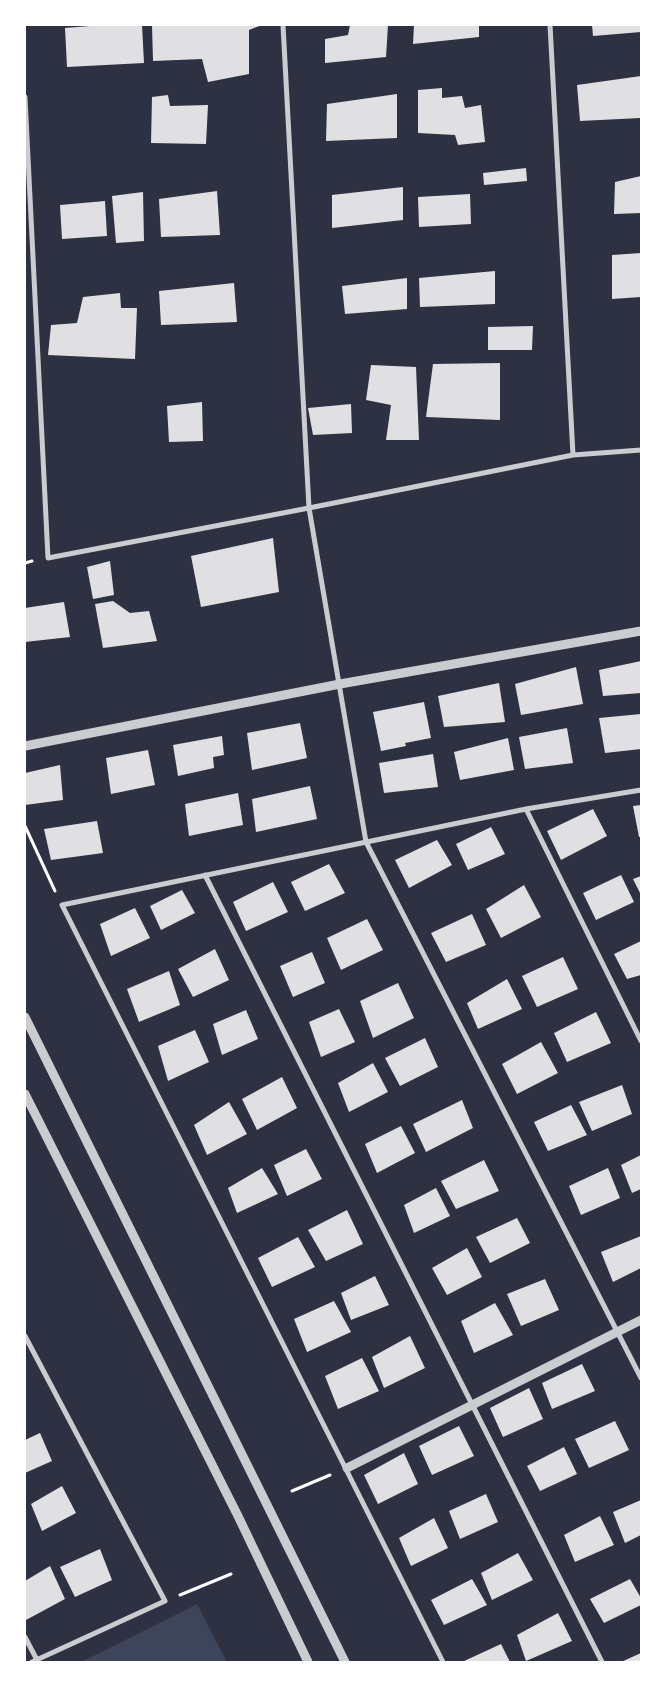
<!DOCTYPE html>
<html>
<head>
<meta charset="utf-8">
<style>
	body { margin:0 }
	#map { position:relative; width:666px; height:1687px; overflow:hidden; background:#2d3142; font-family:Quicksand,sans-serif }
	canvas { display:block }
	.frame { position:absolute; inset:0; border:26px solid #fff; pointer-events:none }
</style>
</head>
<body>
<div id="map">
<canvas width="666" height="1687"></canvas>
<div class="frame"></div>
</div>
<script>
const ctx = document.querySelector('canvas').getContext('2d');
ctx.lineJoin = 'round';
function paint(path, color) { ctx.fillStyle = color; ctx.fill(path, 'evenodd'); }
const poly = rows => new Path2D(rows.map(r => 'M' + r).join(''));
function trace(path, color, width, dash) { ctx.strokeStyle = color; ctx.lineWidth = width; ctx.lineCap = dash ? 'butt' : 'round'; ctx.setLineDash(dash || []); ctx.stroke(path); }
paint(poly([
	[197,1604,227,1662,81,1662]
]), '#3c4559');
paint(poly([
	[102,25,142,25,144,63,67,67,65,28],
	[152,25,262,25,249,30,249,74,208,82,202,59,153,61],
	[350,25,388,25,386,57,325,63,325,39,348,35],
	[414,25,479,25,479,37,413,44],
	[592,25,641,25,641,32,593,36],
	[641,76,640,118,580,121,577,85],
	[442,88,442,98,462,96,465,108,481,105,485,142,458,145,455,135,418,133,418,90],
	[397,94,397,138,326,141,327,104],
	[168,95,170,106,208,105,206,144,151,143,152,97],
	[526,168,527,181,484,185,483,173],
	[641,176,641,213,614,214,615,182],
	[403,187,403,220,332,228,332,195],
	[217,191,220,235,161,237,159,199],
	[143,192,144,241,116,243,112,196],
	[470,194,471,224,419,227,418,197],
	[105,201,107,236,62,239,60,205],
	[641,253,641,297,612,299,612,255],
	[495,271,495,304,420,307,419,278],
	[407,278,407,309,345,314,342,286],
	[234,283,237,322,161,325,159,291],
	[120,293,121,308,137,308,135,359,48,355,51,325,77,323,83,297],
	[533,326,532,350,488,350,488,327],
	[500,363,500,420,426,417,433,364],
	[371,365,416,367,419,440,386,440,391,405,366,400],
	[202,402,203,441,169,442,167,406],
	[351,404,352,433,313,435,308,408],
	[273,538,279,592,201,607,191,556],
	[110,561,114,595,93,599,87,567],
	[113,601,130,613,149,611,157,641,103,648,95,604],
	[64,602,70,637,25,642,25,608],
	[641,661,641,693,603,696,599,670],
	[576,667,583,704,521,715,515,684],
	[499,683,505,722,444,727,438,696],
	[424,702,431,738,405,743,406,746,381,751,373,712],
	[641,714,641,749,605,753,599,718],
	[300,723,307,758,252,770,247,733],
	[567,728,573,763,525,769,519,737],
	[222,736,224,755,213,757,214,768,178,776,173,745],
	[508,738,514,770,460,780,454,752],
	[148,750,155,785,111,794,106,758],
	[433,754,438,787,384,793,379,763],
	[60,765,63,800,25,805,25,773],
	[310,786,317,819,256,832,252,799],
	[238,793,243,825,189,836,185,804],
	[641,805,641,837,639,837,633,806],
	[593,809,607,836,561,860,547,831],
	[97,821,103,853,51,860,44,829],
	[491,827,505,854,468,870,456,844],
	[437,840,452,865,409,888,395,860],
	[329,864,345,893,305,911,291,882],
	[621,875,634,902,596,920,583,893],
	[641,876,641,895,633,879],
	[273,882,288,912,246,931,233,902],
	[524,885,541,917,501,938,486,909],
	[182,890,195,913,161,930,150,906],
	[135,908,150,938,111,956,100,924],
	[472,914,486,945,446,962,431,933],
	[367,919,383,950,341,970,327,938],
	[641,941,641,975,627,979,614,954],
	[215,949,229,980,193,997,178,969],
	[312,952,325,983,293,997,280,966],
	[563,957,578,989,537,1007,522,976],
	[169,971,180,1005,139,1022,127,989],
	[507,979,522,1009,478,1029,467,1003],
	[398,983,414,1018,373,1038,360,1001],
	[339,1009,355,1042,321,1057,309,1022],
	[246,1010,258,1039,222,1055,213,1024],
	[596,1012,611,1043,567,1062,554,1033],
	[195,1030,209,1062,168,1081,158,1046],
	[425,1038,438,1067,400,1086,385,1058],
	[541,1042,558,1073,517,1094,502,1064],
	[373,1063,388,1092,349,1112,338,1083],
	[282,1077,297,1108,257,1130,242,1099],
	[622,1085,632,1114,592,1131,579,1102],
	[462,1100,473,1128,426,1152,413,1124],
	[229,1102,247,1134,207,1155,194,1125],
	[571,1105,587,1135,548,1151,534,1122],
	[401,1126,415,1153,377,1173,365,1144],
	[306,1149,322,1179,287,1196,274,1165],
	[641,1155,641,1189,632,1193,621,1165],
	[484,1160,499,1191,456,1209,441,1181],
	[262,1168,278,1194,237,1213,228,1188],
	[608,1168,620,1198,581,1215,569,1186],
	[436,1188,450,1216,414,1233,404,1205],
	[347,1210,363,1244,326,1261,308,1230],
	[517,1218,530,1243,490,1263,476,1237],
	[641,1236,641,1268,613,1282,601,1252],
	[298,1237,315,1267,272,1287,258,1258],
	[467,1248,482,1277,447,1295,432,1268],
	[375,1276,389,1305,351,1320,341,1293],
	[545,1279,559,1310,521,1326,507,1294],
	[334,1301,351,1332,307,1352,294,1319],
	[495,1303,513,1335,474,1353,461,1321],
	[410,1336,425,1368,384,1388,372,1357],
	[362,1358,379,1391,338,1409,325,1376],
	[582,1364,595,1391,552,1409,542,1383],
	[529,1388,543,1419,503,1437,490,1408],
	[615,1421,629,1450,589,1468,575,1439],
	[459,1426,474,1456,432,1475,419,1446],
	[40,1433,52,1461,25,1473,25,1440],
	[564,1447,577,1474,540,1491,527,1466],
	[404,1453,418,1484,378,1504,364,1475],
	[62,1486,76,1513,42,1531,31,1504],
	[486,1494,498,1522,460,1539,449,1511],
	[641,1500,641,1535,625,1543,613,1512],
	[600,1516,614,1545,575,1562,564,1535],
	[434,1518,448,1548,411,1566,399,1538],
	[100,1549,112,1580,75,1597,60,1567],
	[518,1553,533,1580,492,1600,481,1573],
	[50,1566,65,1599,26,1620,25,1581],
	[472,1579,487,1605,444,1625,431,1600],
	[630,1579,641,1598,641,1605,604,1623,590,1599],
	[558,1613,572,1641,526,1661,517,1635],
	[501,1644,510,1662,462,1662],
	[641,1653,641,1662,621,1662]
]), '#e0e0e3');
trace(poly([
	[25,563,32,561],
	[25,826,55,891],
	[292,1491,330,1475],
	[180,1595,231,1574]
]), '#fff', 3);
trace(poly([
	[283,25,309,508,366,842,641,1378],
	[550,25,573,455],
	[25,97,48,558,309,508,573,455,641,450],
	[526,809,641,1041],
	[205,875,602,1662],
	[25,1336,165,1601,32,1662],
	[25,1637,37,1660],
	[443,1662,62,905,526,809,641,790]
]), '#caccd0', 5);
trace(poly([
	[25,746,340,684,641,631],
	[25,1017,345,1662],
	[25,1094,238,1516,308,1662],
	[347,1468,641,1320]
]), '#caccd0', 9);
</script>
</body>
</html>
